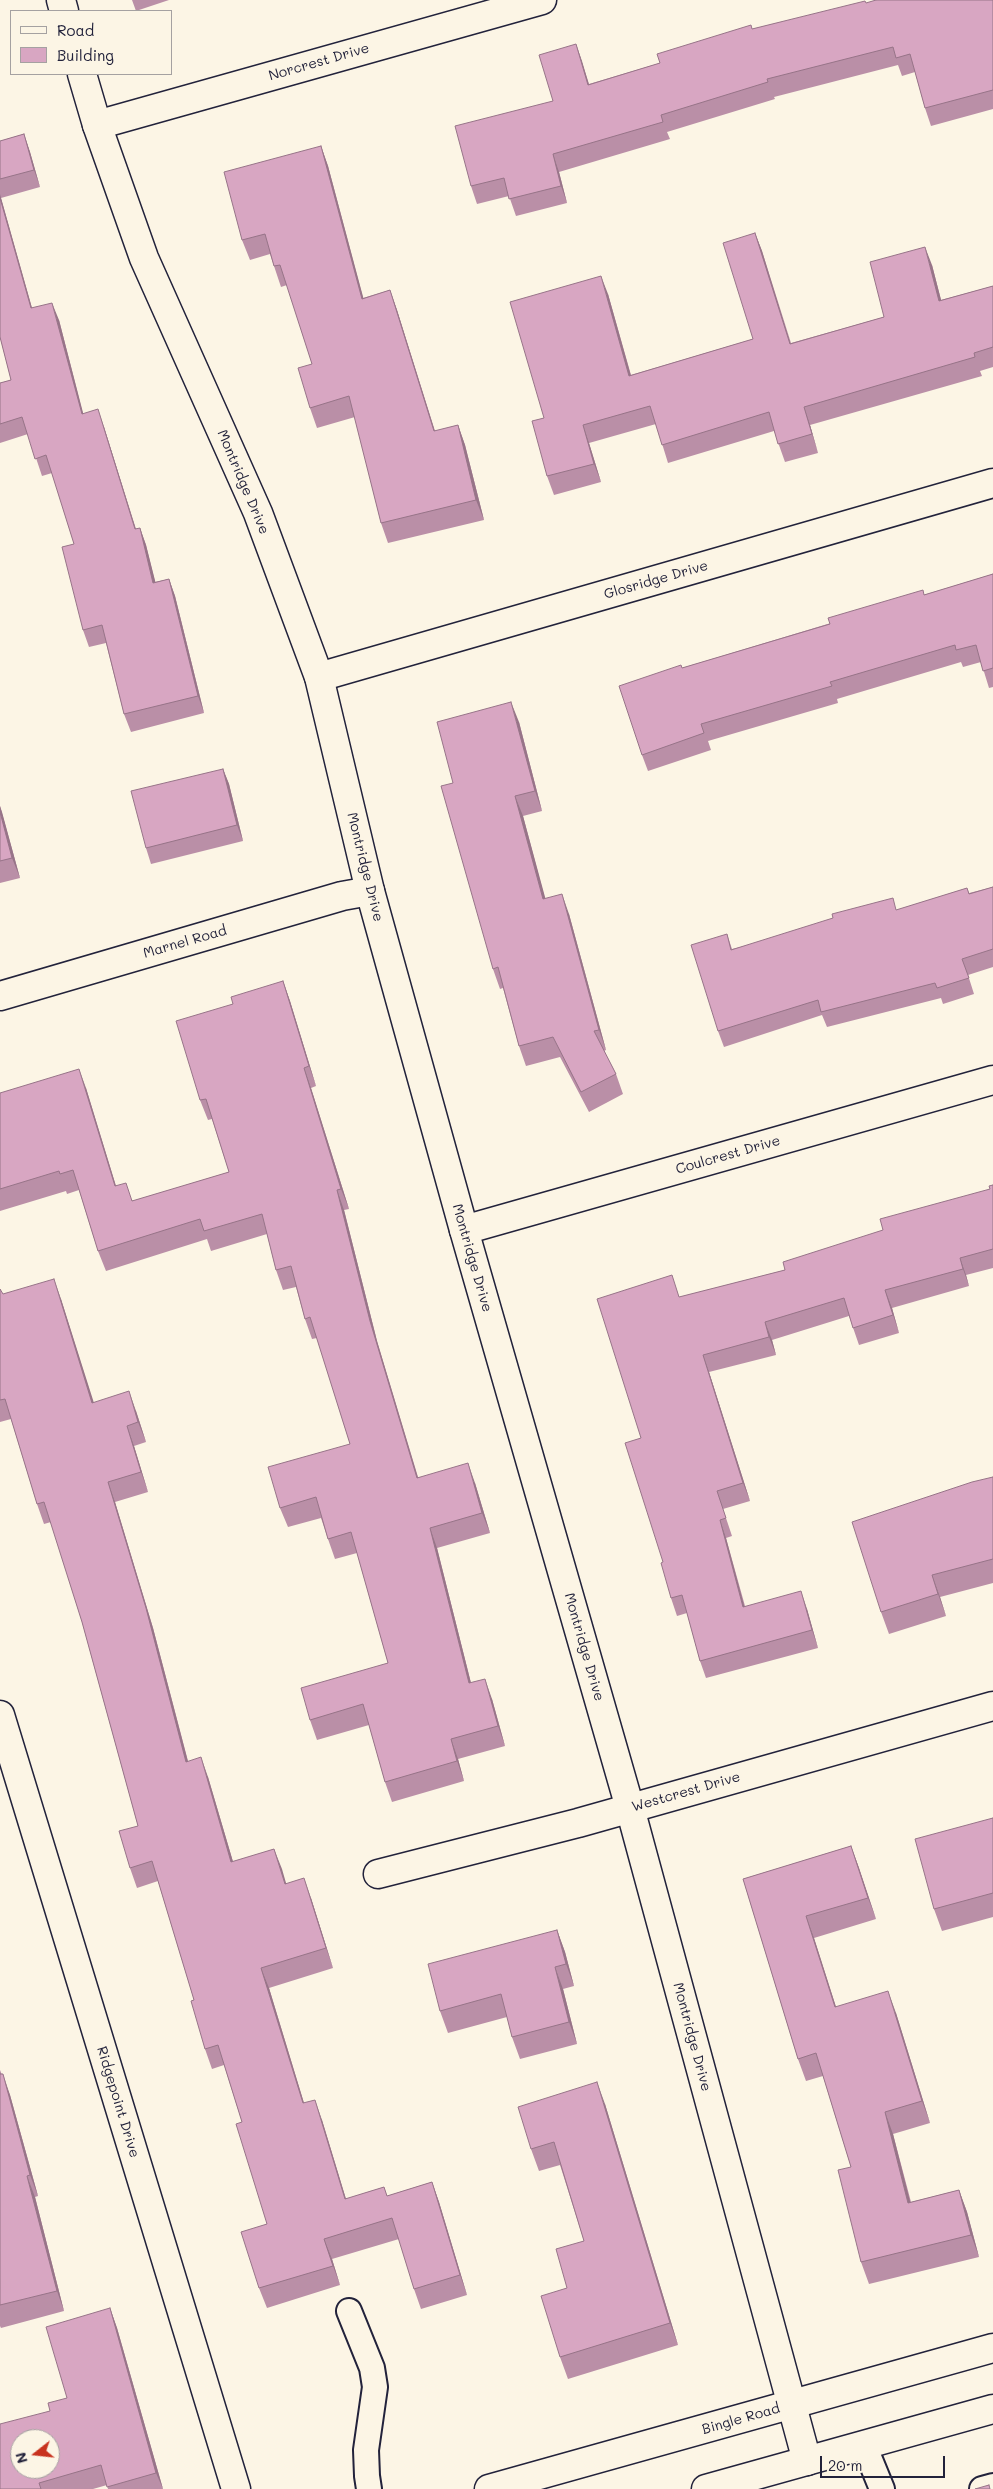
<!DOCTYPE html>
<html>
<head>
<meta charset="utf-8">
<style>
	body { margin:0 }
	#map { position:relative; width:993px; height:2489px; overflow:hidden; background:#fcf5e5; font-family:Mali,sans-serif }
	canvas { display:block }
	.legend { position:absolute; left:10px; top:10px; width:162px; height:65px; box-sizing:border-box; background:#fcf5e5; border:1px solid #a5a1a1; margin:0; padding:6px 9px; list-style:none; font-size:15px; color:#22223b }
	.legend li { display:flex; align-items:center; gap:10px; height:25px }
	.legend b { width:25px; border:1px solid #a5a1a1 }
	.north { position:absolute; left:10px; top:2429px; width:50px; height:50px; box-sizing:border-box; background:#fcf5e5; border:1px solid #a5a1a1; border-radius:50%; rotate:254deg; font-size:14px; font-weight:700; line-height:20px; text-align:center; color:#22223b }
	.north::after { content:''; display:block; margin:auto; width:18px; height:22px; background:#c8321e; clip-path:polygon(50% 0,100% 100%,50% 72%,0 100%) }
	.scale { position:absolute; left:820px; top:2456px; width:125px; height:22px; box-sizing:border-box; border:2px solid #22223b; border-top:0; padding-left:6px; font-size:15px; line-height:18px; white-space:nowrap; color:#22223b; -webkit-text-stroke:4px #fcf5e5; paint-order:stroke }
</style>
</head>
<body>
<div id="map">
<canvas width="993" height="2489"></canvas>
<ul class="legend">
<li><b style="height:6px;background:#fcf5e5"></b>Road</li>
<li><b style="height:14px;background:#d8a6c2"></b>Building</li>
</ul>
<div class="north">N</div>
<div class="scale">20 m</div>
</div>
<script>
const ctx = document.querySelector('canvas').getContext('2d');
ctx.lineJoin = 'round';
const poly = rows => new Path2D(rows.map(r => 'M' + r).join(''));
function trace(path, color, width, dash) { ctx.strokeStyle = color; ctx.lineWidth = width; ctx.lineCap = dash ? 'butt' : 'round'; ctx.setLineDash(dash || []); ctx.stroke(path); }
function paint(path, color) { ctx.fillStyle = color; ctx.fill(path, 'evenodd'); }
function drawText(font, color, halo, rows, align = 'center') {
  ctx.font = font + ' Mali,sans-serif'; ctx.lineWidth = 5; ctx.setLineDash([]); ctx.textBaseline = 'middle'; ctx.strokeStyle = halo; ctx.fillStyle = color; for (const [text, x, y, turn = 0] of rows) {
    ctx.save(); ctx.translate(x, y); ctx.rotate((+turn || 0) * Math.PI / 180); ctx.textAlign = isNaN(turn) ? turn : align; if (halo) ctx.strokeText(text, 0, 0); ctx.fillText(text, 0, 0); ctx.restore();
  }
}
const lane = poly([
	[349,2311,372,2368,375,2387,366,2450,367,2476,369,2489],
	[864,2445,882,2489],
	[982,2489,993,2486]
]);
const street = poly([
	[97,125,542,0],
	[319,677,993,483],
	[0,996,342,896,370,891],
	[464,1230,993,1080],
	[0,1715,236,2489],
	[378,1874,578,1823,993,1706]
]);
const secondary = poly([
	[61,0,64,11],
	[82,74,97,125,144,258,258,513,319,677,370,891,464,1230,630,1808,807,2461]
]);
const primary = poly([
	[489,2489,993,2348],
	[706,2489,993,2409]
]);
trace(lane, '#22223b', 28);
trace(street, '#22223b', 31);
trace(secondary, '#22223b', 31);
trace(primary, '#22223b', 31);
trace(lane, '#fcf5e5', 24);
trace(street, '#fcf5e5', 28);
trace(secondary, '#fcf5e5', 28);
trace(primary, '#fcf5e5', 28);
paint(poly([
	[132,0,169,0,136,11],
	[993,0,993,109,931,126,925,108,915,72,902,76,898,65,774,97,775,99,667,132,670,139,559,172,567,203,516,216,509,196,477,204,471,186,553,101,576,44,589,84,660,63,752,29,866,3],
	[24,134,30,152,40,187,1,198,32,308,59,320,83,414,104,427,136,529,140,528,146,545,155,582,169,579,175,596,204,713,131,732,124,714,106,643,89,647,83,630,74,544,52,473,42,476,28,434,0,443,0,383,11,380,0,337,0,141],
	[321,146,328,166,363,298,390,290,397,310,435,431,458,425,465,445,484,520,388,543,381,523,355,417,317,428,310,408,312,364,287,285,281,287,270,254,250,260,242,240],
	[755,233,762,251,791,343,884,317,932,265,941,300,993,286,993,367,980,371,982,376,810,425,818,453,785,462,774,431,668,463,656,424,589,443,601,482,554,495,547,476,544,418,608,294,631,375,753,339],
	[993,574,993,687,989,688,981,662,963,667,961,662,837,699,838,703,708,741,711,750,648,771,642,755,682,668],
	[519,722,542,811,523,816,545,899,569,914,606,1050,604,1051,616,1074,623,1094,589,1112,560,1057,526,1066,519,1046,503,988,500,989,493,969,453,783],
	[223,769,229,784,243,841,151,864,146,848],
	[0,806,20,878,0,883],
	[993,887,993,967,968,975,974,994,943,1004,941,998,827,1027,822,1015,724,1047,718,1031,727,934,732,949,897,910,967,888,969,893],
	[283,981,290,1001,316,1086,311,1088,349,1209,344,1210,377,1341,418,1477,475,1483,490,1533,437,1548,471,1683,492,1699,505,1746,458,1759,464,1781,392,1802,385,1782,369,1725,317,1740,310,1720,388,1663,357,1553,335,1559,328,1539,321,1518,288,1527,280,1508,350,1444,317,1338,312,1339,305,1319,296,1287,283,1290,276,1270,267,1234,211,1251,207,1239,106,1271,98,1251,79,1190,67,1194,66,1191,0,1211,0,1093,86,1088,116,1186,133,1201,229,1172,212,1119,208,1120,200,1100,233,1004],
	[993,1185,993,1268,966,1275,969,1286,892,1308,899,1333,859,1345,849,1316,772,1340,776,1355,709,1372,750,1501,723,1509,732,1536,726,1538,745,1606,807,1609,818,1648,706,1678,700,1661,687,1613,677,1616,671,1598,663,1562,641,1438,680,1297,785,1270,990,1189],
	[0,1289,3,1294,61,1299,93,1402,136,1411,146,1442,134,1446,148,1492,115,1502,153,1628,188,1761,208,1777,233,1862,274,1849,286,1884,311,1898,333,1968,269,1988,304,2103,322,2120,346,2199,384,2187,387,2196,432,2182,439,2202,467,2295,421,2309,414,2289,399,2239,332,2259,340,2285,267,2308,259,2288,267,2224,242,2122,224,2065,212,2069,205,2049,194,2000,158,1881,137,1888,130,1868,138,1826,82,1622,51,1522,44,1524,37,1504,11,1419,0,1422],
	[993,1477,993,1583,940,1597,946,1616,889,1634,881,1612],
	[993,1818,993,1917,942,1931,934,1909],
	[851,1846,859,1868,876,1919,814,1938,836,2007,896,2013,930,2123,893,2134,911,2202,959,2190,967,2212,979,2257,869,2284,861,2262,851,2167,823,2076,806,2081,798,2059,743,1879],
	[557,1930,565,1952,574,1986,563,1989,577,2044,520,2059,512,2037,507,2017,448,2033,440,2011],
	[0,2070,10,2095,38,2196,35,2197,64,2311,1,2328,0,2326],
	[605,2104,678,2345,568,2379,560,2357,567,2288,584,2241,560,2165,539,2171,531,2149],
	[110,2308,117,2328,163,2489,108,2489,107,2485,93,2489,0,2489,50,2411,67,2398]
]), '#ba8fa7');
paint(poly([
	[576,44,582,61,594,102,588,85],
	[24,134,30,152,40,187,34,170],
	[321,146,328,166,369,319,362,299],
	[553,154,559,172,567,203,561,186],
	[0,194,1,198,37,326,31,308,0,198],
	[755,233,762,251,796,362,790,344],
	[925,247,932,265,946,319,939,301],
	[601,276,608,294,636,394,629,376],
	[390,290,397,310,441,451,434,431],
	[52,303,59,320,88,432,82,414],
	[804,407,810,425,818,453,812,434],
	[98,409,104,427,141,546,135,529],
	[458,425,465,445,484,520,476,500],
	[583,425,589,443,601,482,594,464],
	[140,528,146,545,160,600,153,583],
	[169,579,175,596,204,713,198,696],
	[511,702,519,722,542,811,535,791],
	[223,769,229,784,243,841,237,825],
	[515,796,523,816,551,919,543,899],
	[0,806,2,812,20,878,12,858,0,812],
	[562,894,569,914,606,1050,599,1030],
	[283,981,290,1001,316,1086,309,1066],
	[304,1068,311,1088,349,1209,341,1189],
	[79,1069,86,1088,122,1206,115,1186],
	[337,1190,344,1210,377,1341,424,1498,417,1478,370,1321],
	[960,1258,966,1275,969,1286,963,1269],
	[54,1279,61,1299,100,1422,92,1403],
	[885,1290,892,1308,899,1333,893,1315],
	[765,1322,772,1340,776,1355,769,1337],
	[703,1355,709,1372,750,1501,743,1483],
	[129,1391,136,1411,146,1442,138,1422],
	[127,1426,134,1446,148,1492,141,1472],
	[468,1463,475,1483,490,1533,482,1513],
	[108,1482,115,1502,153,1628,193,1781,186,1762],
	[720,1520,726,1538,749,1624,743,1607],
	[430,1528,437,1548,476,1703,469,1683],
	[932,1575,940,1597,946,1616,938,1594],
	[801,1591,807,1609,818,1648,812,1630],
	[485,1679,492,1699,505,1746,498,1726],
	[451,1739,458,1759,464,1781,457,1761],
	[201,1757,208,1777,239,1882,231,1862],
	[851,1846,859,1868,876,1919,868,1898],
	[274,1849,282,1869,292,1904,285,1884],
	[304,1878,311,1898,333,1968,326,1948],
	[806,1916,814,1938,843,2029,835,2007],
	[557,1930,565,1952,574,1986,566,1964],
	[555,1967,563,1989,577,2044,569,2022],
	[261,1968,269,1988,310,2123,303,2103],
	[888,1991,896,2013,930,2123,922,2101],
	[3,2074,10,2095,38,2196,30,2175],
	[597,2082,605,2104,678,2345,670,2323],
	[315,2100,322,2120,352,2219,345,2199],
	[885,2112,893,2134,916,2225,908,2203],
	[27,2176,35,2197,64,2311,57,2291],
	[432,2182,439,2202,467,2295,460,2275],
	[959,2190,967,2212,979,2257,971,2235],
	[324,2239,332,2259,340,2285,333,2266],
	[110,2308,117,2328,163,2489,156,2473]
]), '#977488');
const building = poly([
	[876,0,993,0,993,90,925,108,910,54,896,58,893,47,767,79,768,82,661,115,663,122,553,154,561,186,509,199,504,178,471,186,455,126,553,101,539,55,576,44,588,85,660,63,657,54,751,25,752,29,865,1,866,3,876,0],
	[24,134,34,170,0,179,0,141,24,134],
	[321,146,362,299,390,290,434,431,458,425,476,500,381,523,349,396,310,408,298,368,312,364,280,265,274,266,265,234,242,240,224,172,321,146],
	[0,198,31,308,52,303,82,414,98,409,135,529,140,528,153,583,169,579,198,696,124,714,102,625,83,630,62,547,74,544,46,455,35,459,22,417,0,424,0,383,11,380,0,337,0,198],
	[755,233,790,344,884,317,870,262,925,247,939,301,993,286,993,347,974,353,975,357,804,407,812,434,778,444,769,412,662,445,650,406,583,425,594,464,547,476,532,421,544,418,510,302,601,276,629,376,753,339,723,243,755,233],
	[993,574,993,668,983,671,976,645,956,650,955,645,830,682,832,686,701,724,704,733,642,755,619,686,681,665,682,668,830,624,828,618,923,590,924,595,993,574],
	[511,702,535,791,515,796,543,899,562,894,599,1030,594,1031,616,1074,581,1092,553,1037,519,1046,498,967,493,969,441,786,453,783,437,722,511,702],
	[223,769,237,825,146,848,131,791,223,769],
	[0,812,12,858,0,861,0,812],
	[993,887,993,949,962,959,969,978,937,988,935,983,821,1012,818,1000,718,1031,691,945,727,934,731,950,833,918,832,914,893,898,896,910,967,888,969,894,993,887],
	[283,981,309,1066,304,1068,341,1189,337,1190,370,1321,417,1478,468,1463,482,1513,430,1528,469,1683,485,1679,498,1726,451,1739,457,1761,385,1782,363,1704,310,1720,301,1688,388,1663,351,1532,328,1539,316,1497,280,1508,268,1467,350,1444,310,1317,305,1319,291,1266,276,1270,262,1214,204,1231,200,1219,98,1251,73,1170,60,1174,59,1171,0,1189,0,1093,79,1069,115,1186,126,1183,132,1201,229,1172,206,1099,200,1100,176,1021,233,1004,231,997,283,981],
	[993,1185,993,1249,960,1258,963,1269,885,1290,893,1315,853,1328,844,1298,765,1322,769,1337,703,1355,743,1483,717,1491,726,1518,720,1520,743,1607,801,1591,812,1630,700,1661,682,1595,671,1598,661,1563,663,1562,625,1443,641,1438,597,1299,672,1275,679,1297,785,1270,783,1262,883,1230,880,1219,990,1189,989,1186,993,1185],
	[54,1279,92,1403,129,1391,138,1422,127,1426,141,1472,108,1482,146,1608,186,1762,201,1757,231,1862,274,1849,285,1884,304,1878,326,1948,261,1968,303,2103,315,2100,345,2199,384,2187,387,2196,432,2182,460,2275,414,2289,392,2218,324,2239,333,2266,259,2288,241,2232,267,2224,236,2124,242,2122,218,2045,205,2049,191,2001,194,2000,152,1861,130,1868,119,1831,138,1826,82,1622,44,1502,37,1504,5,1399,0,1400,0,1289,3,1294,54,1279],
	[993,1477,993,1559,932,1575,938,1594,881,1612,852,1522,972,1482,993,1477],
	[993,1818,993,1893,934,1909,915,1839,993,1818],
	[851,1846,868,1898,806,1916,835,2007,888,1991,922,2101,885,2112,908,2203,959,2190,971,2235,861,2262,838,2170,851,2167,816,2053,798,2059,743,1879,851,1846],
	[557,1930,566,1964,555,1967,569,2022,512,2037,501,1994,440,2011,428,1964,557,1930],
	[0,2074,3,2074,30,2175,27,2176,57,2291,0,2305,0,2074],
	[597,2082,670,2323,560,2357,541,2296,567,2288,556,2249,584,2241,554,2142,531,2149,518,2107,597,2082],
	[110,2308,156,2473,107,2487,101,2465,39,2483,41,2489,0,2489,0,2424,50,2411,48,2403,67,2398,46,2327,110,2308],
	[20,2439,50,2439,50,2469,20,2469,20,2439],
	[989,2485,990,2489,975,2489,989,2485]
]);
paint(building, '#d8a6c2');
trace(building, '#977488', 1);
drawText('14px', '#22223b', '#fcf5e5', [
	["Norcrest Drive",319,62,-16],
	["Montridge Drive",243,482,67],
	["Glosridge Drive",656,580,-16],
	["Montridge Drive",365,867,76],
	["Marnel Road",185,942,-16],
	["Coulcrest Drive",728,1155,-16],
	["Montridge Drive",472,1258,74],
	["Montridge Drive",584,1647,74],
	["Westcrest Drive",686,1792,-16],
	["Montridge Drive",692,2037,75],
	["Ridgepoint Drive",118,2102,73],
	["Bingle Road",741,2419,-16]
]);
</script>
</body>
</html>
